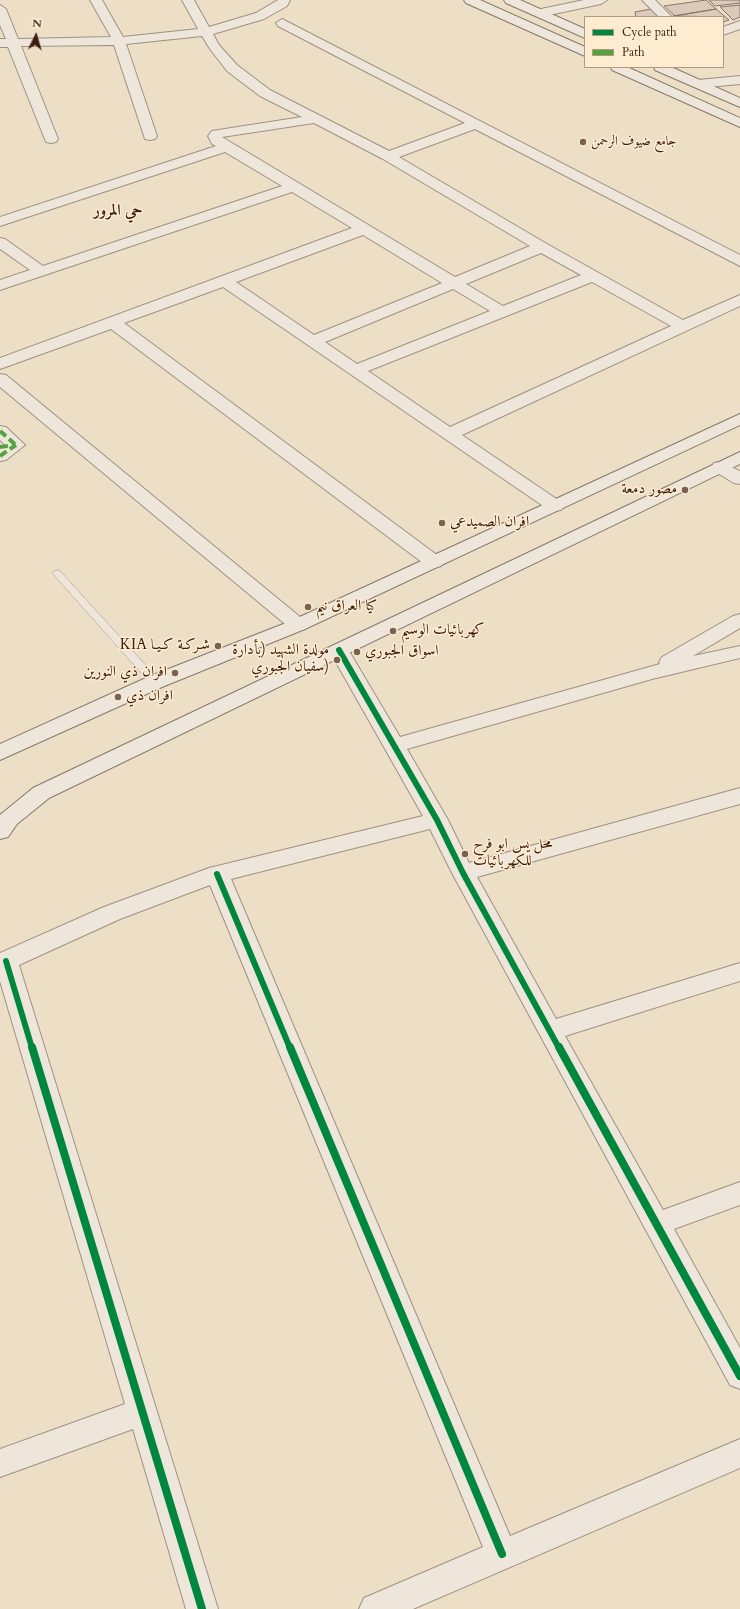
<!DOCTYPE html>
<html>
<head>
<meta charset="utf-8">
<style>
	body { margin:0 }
	#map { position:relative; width:740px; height:1609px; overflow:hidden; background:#eddec6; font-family:Cardo,serif }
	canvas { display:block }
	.legend { position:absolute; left:584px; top:16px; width:140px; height:52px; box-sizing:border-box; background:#fdecd0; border:1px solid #b09a84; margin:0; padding:5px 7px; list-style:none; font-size:12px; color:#3d1e12 }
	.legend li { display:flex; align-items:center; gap:8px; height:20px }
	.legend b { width:20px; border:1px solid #b09a84 }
	.north { position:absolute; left:16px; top:16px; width:40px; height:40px; -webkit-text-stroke:3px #fdecd0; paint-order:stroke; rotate:5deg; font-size:11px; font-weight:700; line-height:16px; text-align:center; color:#3d1e12 }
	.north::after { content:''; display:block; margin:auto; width:14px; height:18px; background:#3d1e12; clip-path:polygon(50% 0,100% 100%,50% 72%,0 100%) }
</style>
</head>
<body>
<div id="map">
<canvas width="740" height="1609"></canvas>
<ul class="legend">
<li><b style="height:5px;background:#00873e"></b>Cycle path</li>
<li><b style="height:5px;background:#54a23f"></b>Path</li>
</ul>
<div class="north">N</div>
</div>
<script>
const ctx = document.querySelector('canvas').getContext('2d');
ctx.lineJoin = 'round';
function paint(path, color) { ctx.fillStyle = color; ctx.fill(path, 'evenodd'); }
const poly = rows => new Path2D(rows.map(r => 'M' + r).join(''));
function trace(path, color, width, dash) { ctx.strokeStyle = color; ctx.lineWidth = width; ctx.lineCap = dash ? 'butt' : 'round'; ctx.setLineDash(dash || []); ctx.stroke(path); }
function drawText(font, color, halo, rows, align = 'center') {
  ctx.font = font + ' Cardo,Amiri,serif'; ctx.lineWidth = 3; ctx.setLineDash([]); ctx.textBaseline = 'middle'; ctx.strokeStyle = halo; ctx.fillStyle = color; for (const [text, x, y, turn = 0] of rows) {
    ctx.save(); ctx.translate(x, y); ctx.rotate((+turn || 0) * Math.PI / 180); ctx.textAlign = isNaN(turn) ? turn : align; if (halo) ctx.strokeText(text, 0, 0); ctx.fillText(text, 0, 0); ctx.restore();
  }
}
const building = poly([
	[706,0,716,9,675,16,664,6,706,0],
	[709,0,740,0,740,3,715,6,709,0],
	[740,5,740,17,733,20,720,7,740,5],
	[651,9,660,17,636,17,635,12,651,9],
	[716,9,729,20,723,22,723,17,673,16,716,9]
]);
paint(building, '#dcc9b9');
trace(building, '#84786b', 1);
const lane = poly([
	[57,570,60,571,159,680,160,682,159,684,151,684,54,575,52,573,57,570]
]);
const street = poly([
	[90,0,102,0,123,37,198,29,182,0,194,0,209,27,256,13,278,0,290,0,287,6,264,19,213,34,219,45,237,65,270,90,389,151,465,123,278,26,276,23,282,19,740,255,740,266,475,129,399,157,547,244,683,320,740,295,740,306,462,435,561,502,564,506,561,510,555,511,549,510,223,287,124,323,441,558,443,562,441,566,434,568,427,566,111,329,0,369,0,358,352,228,292,192,0,290,0,280,30,270,0,249,0,238,5,239,43,266,282,186,225,152,0,226,0,217,216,146,212,144,208,136,212,131,302,117,260,96,227,71,210,49,202,36,126,44,157,136,155,139,150,140,145,139,114,45,21,46,58,139,56,142,51,143,46,142,8,47,0,47,0,39,6,39,0,25,0,5,6,9,18,39,111,37,90,0],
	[314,123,383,159,530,246,455,277,222,137,314,123],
	[363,235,442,283,314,335,236,282,363,235],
	[541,253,581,275,503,306,466,284,541,253],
	[592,282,671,326,450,427,368,371,592,282],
	[453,289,490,311,357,364,325,342,453,289],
	[584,0,607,0,601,4,540,17,534,13,536,10,584,0],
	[642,0,655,0,672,17,659,17,642,0],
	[740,21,740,29,723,35,723,27,740,21],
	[740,76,740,84,698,88,692,84,698,80,740,76],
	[0,374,6,375,305,621,308,625,305,629,298,631,291,629,0,387,0,374],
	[0,426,6,427,25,445,6,460,0,461,0,448,5,445,0,440,0,426],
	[720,462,740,471,740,484,734,483,714,471,711,467,714,463,720,462],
	[740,614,740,628,693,656,740,646,740,658,652,679,407,749,448,820,469,863,740,788,740,804,477,877,556,1019,740,963,740,981,565,1036,663,1210,740,1182,740,1205,674,1229,740,1348,740,1389,730,1385,452,873,430,829,231,879,510,1536,740,1439,740,1468,413,1609,359,1609,364,1598,483,1547,210,885,120,919,19,965,218,1609,186,1609,133,1429,0,1477,0,1449,125,1404,0,981,0,953,104,907,209,868,423,816,329,650,332,646,339,644,346,646,400,737,660,664,659,662,662,657,733,616,740,614]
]);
const secondary = poly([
	[464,0,480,0,585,47,585,56,466,3,464,0],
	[504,0,520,0,585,29,585,38,506,3,504,0],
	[611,67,627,67,740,118,740,127,612,70,611,67],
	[654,67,671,67,740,98,740,107,655,70,654,67],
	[740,414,740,425,305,629,162,687,0,760,0,744,148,677,291,621,740,414],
	[740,452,740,464,49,798,17,824,8,837,0,839,0,815,33,788,740,452]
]);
trace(lane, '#9e9182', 1);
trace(street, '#9e9182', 2);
trace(secondary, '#84786b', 2);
paint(lane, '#eee6db');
paint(street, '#eee6db');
paint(secondary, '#eee6db');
trace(poly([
	[0,431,16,445],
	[0,447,14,445],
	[0,456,16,445]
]), '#54a23f', 4, [8, 4]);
trace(poly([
	[339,650,437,820,463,873,559,1048],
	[217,874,290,1048],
	[6,961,32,1048]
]), '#00873e', 6);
trace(poly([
	[32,1047,202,1609],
	[290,1047,502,1554],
	[559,1047,740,1376]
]), '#00873e', 8);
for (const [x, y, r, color] of [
	[583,142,4,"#7b6151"],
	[685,490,4,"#7b6151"],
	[442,523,4,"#7b6151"],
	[308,607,4,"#7b6151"],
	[393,631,4,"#7b6151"],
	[218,646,4,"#7b6151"],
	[357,652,4,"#7b6151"],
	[337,660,4,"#7b6151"],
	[175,673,4,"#7b6151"],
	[118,697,4,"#7b6151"],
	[465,854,4,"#7b6151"]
]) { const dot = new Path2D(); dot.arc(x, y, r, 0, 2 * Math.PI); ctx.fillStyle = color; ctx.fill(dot); trace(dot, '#fdecd0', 1.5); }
drawText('13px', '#3d1e12', '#fdecd0', [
	["جامع ضيوف الرحمن",591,142]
], 'left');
drawText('15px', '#3d1e12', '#fdecd0', [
	["مصور دمعة",677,490,"right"],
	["افران الصميدعي",450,523],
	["کیا العراق نیم",316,607],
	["كهربائيات الوسيم",401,631],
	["KIA شـركـة كـيـا",210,646,"right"],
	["مولدة الشهيد (بأدارة",329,651,"right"],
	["سفيان الجبوري)",329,668,"right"],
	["اسواق الجبوري",365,652],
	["افران ذي النورين",167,673,"right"],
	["افران ذي",126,697],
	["محل يس ابو فرح",473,845],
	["للكهربائيات",473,862]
], 'left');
drawText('bold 16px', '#3d1e12', '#fdecd0', [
	["حي المرور",118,211]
]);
</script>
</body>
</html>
